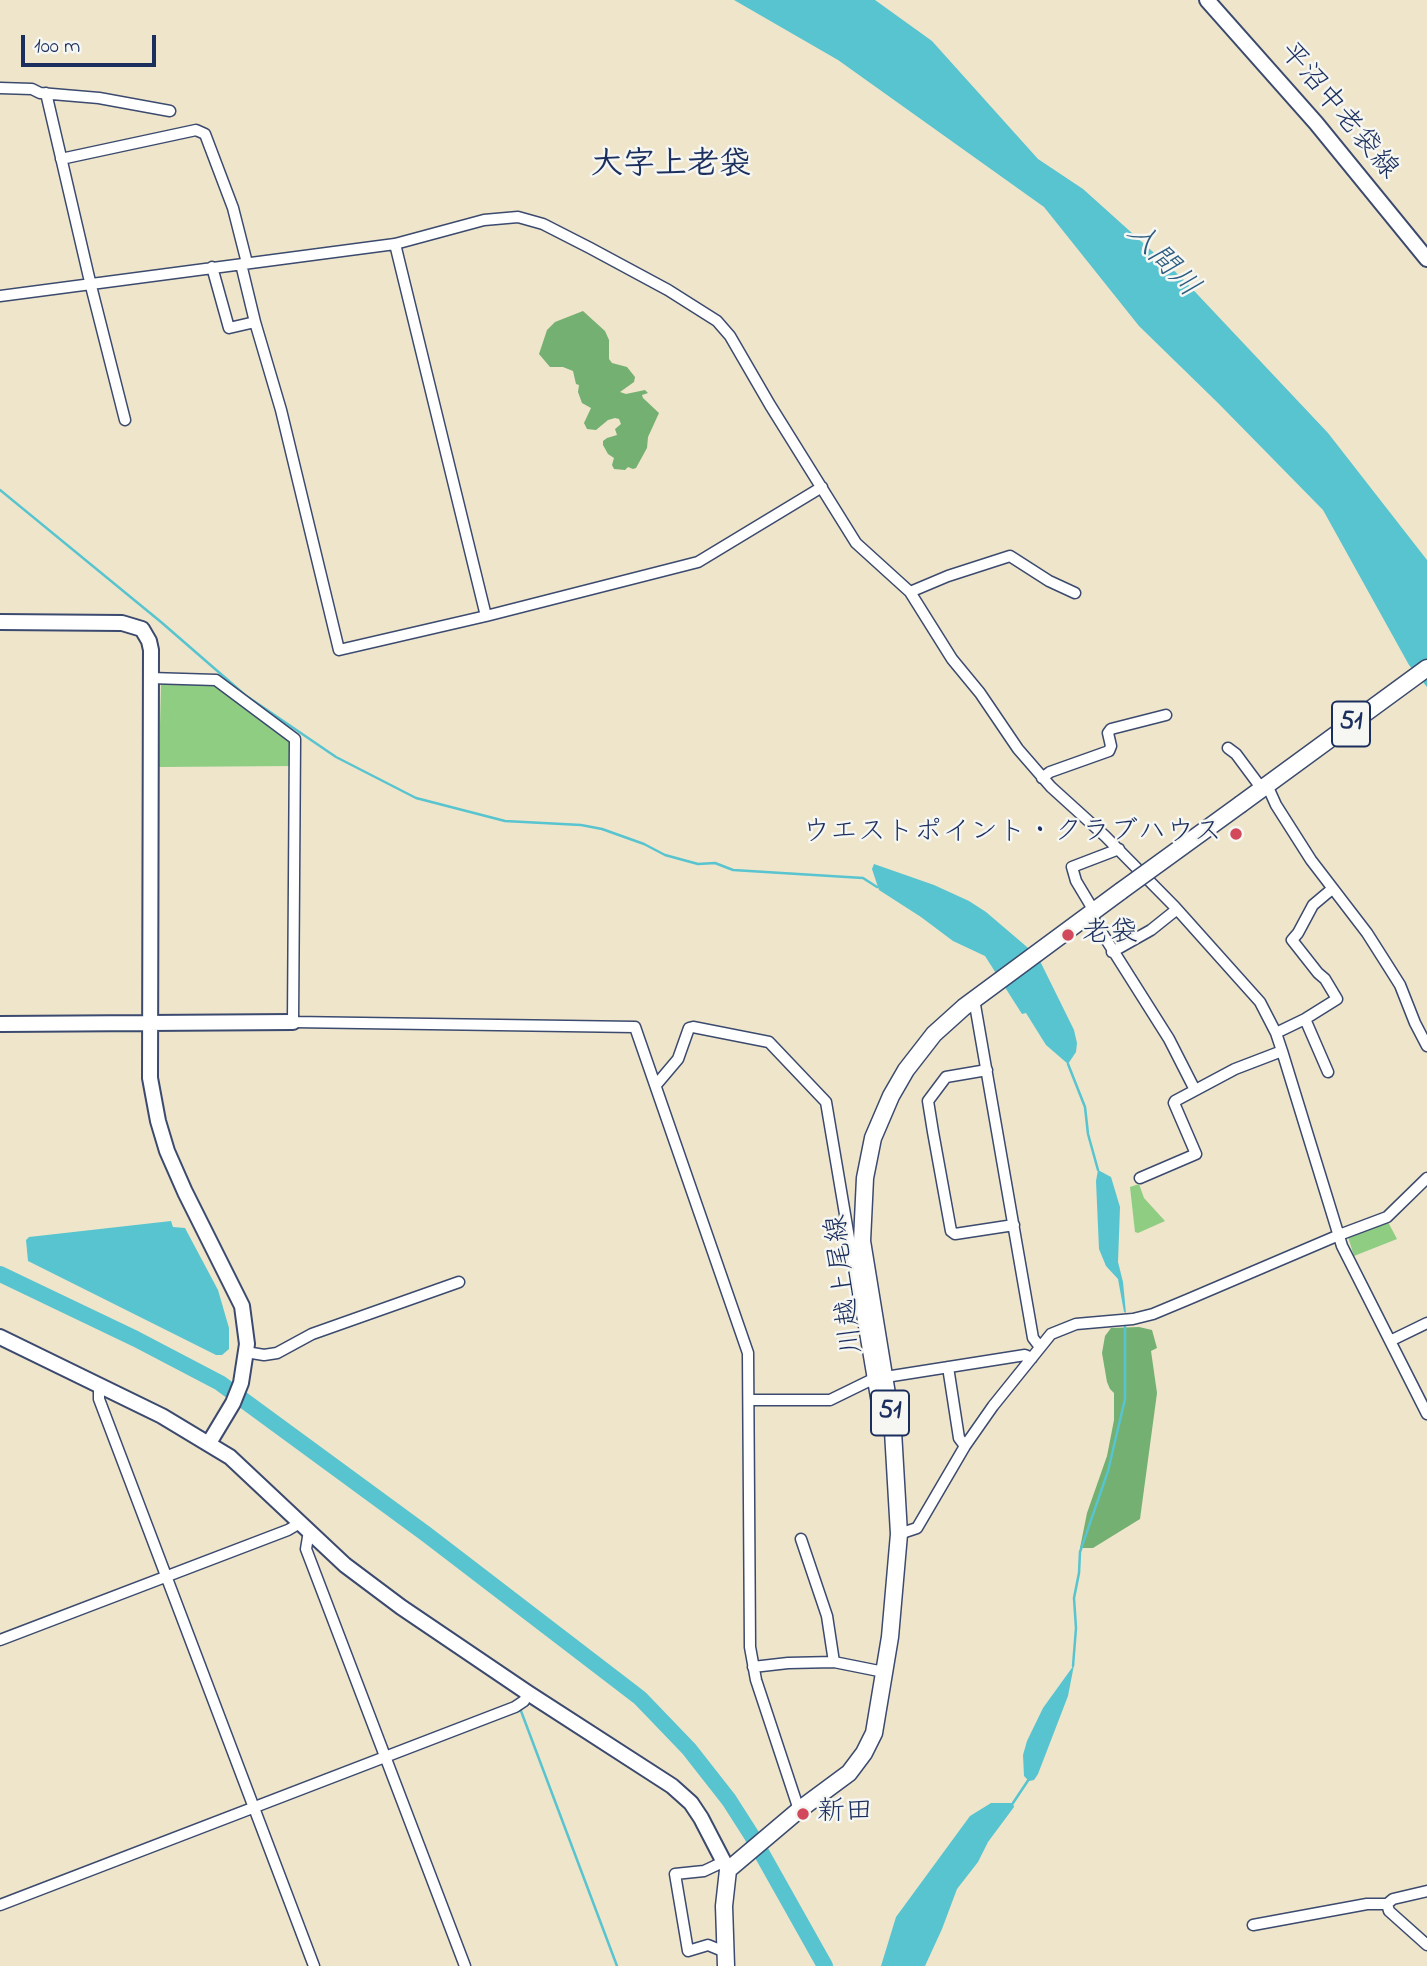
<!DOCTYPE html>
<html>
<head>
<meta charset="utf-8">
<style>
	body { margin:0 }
	#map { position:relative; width:1427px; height:1966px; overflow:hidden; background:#eee5cb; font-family:"Indie Flower",sans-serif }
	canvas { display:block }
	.scale { position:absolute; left:21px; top:35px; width:135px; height:32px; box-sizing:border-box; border:4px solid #1b2f5e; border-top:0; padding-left:9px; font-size:21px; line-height:24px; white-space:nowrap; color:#1b2f5e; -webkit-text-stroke:5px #f6f6f2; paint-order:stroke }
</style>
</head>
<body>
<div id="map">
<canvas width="1427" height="1966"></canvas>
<div class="scale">100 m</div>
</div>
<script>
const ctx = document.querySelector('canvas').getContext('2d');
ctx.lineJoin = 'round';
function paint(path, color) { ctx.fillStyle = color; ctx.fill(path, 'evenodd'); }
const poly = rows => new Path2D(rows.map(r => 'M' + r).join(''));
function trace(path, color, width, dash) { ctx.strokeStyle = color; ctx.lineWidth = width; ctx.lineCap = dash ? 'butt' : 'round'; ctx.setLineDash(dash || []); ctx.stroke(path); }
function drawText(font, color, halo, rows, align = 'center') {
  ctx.font = font + ' "Indie Flower","Klee One",sans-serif'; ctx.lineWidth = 5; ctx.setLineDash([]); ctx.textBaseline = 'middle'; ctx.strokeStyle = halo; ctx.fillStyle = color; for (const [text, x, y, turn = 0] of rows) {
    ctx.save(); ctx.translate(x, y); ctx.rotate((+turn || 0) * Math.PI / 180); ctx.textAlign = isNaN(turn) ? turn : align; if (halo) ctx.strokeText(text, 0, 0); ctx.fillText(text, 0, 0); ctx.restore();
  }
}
paint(poly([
	[215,682,292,741,292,766,159,767,161,684],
	[1139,1184,1144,1198,1165,1221,1138,1233,1135,1232,1130,1187],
	[1388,1222,1397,1239,1354,1256,1348,1237]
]), '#8fcd83');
paint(poly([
	[583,311,605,331,609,340,609,359,612,363,627,367,635,377,634,382,620,392,626,394,645,390,648,393,642,395,643,398,659,413,648,437,647,448,636,468,633,469,628,467,625,470,614,469,612,465,614,458,608,454,603,445,603,441,607,438,617,435,615,429,621,424,619,419,615,418,608,420,596,430,587,429,584,423,591,408,582,403,578,392,579,385,576,384,573,371,563,367,550,367,539,354,547,330,555,322],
	[1139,1327,1152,1330,1157,1348,1151,1351,1157,1393,1140,1519,1093,1548,1080,1548,1087,1513,1107,1456,1114,1420,1114,1393,1110,1389,1107,1382,1102,1353,1105,1336,1111,1328]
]), '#73b071');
paint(poly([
	[734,0,875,0,932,41,1038,159,1083,189,1182,278,1328,433,1427,560,1427,687,1409,665,1323,510,1218,403,1139,326,1044,207,838,60],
	[874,864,934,885,969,901,986,912,1027,947,1040,961,1074,1030,1077,1043,1076,1052,1068,1064,1046,1045,1026,1013,1022,1014,985,956,953,941,921,917,879,890,872,869],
	[1098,1170,1111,1177,1120,1207,1118,1262,1123,1282,1126,1313,1124,1312,1118,1279,1106,1266,1099,1249,1096,1181],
	[171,1221,173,1227,185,1228,218,1290,229,1328,229,1349,222,1355,216,1355,28,1261,26,1240,29,1237],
	[1074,1665,1068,1696,1038,1774,1034,1780,1029,1781,1024,1776,1023,1755,1027,1741,1043,1708],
	[991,1803,1013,1803,1014,1807,988,1842,978,1862,957,1889,942,1929,925,1966,881,1966,896,1917,970,1816]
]), '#57c4cf');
trace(poly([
	[0,490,161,622,245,695,336,757,416,798,505,821,581,825,602,829,644,844,665,855,698,864,715,863,733,870,863,878,877,887],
	[1068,1064,1085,1107,1088,1134,1098,1170],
	[1073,1666,1076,1628,1074,1598,1079,1573,1080,1552,1108,1471,1125,1399,1125,1323],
	[521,1711,617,1966],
	[1013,1803,1029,1779]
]), '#57c4cf', 2.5);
trace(poly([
	[0,1274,136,1339,220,1383,426,1534,640,1698,689,1749,729,1800,752,1836,825,1966]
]), '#57c4cf', 16);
const street = poly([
	[0,88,32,89,40,93,99,98,170,111],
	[46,93,91,286,125,420],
	[61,159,196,130,205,134,233,208,247,263],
	[395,244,486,616,698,562,822,487],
	[241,264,255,322,281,410,339,650,486,616],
	[212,267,229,328,255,322],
	[0,296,395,244,484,220,518,217,543,224,590,248,668,290,717,321,730,336,770,405,856,543,910,592,952,659,980,693,1018,749,1051,787,1105,836,1175,907,1260,1002,1276,1033,1282,1051,1342,1246,1427,1414],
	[910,592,948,576,1010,556,1049,581,1075,593],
	[150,678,216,680,295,739,293,1022,635,1027,748,1353,750,1647,756,1680,799,1810],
	[1228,748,1236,754,1262,789],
	[1042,778,1050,772,1109,751,1111,746,1108,733,1111,729,1166,715],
	[1267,785,1276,805,1311,860,1367,933,1388,966,1400,985,1415,1023,1427,1046],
	[1094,911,1076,881,1072,867,1119,849],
	[1090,914,1169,1039,1195,1090],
	[1112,952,1151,930,1176,910],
	[974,999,1033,1338,1040,1347],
	[1305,1019,1328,1072],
	[1276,1033,1305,1019,1337,999,1325,979,1318,973,1292,940,1298,933,1313,905,1332,889],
	[987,1070,946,1077,928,1101,933,1132,951,1231,955,1234,1014,1225],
	[656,1085,678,1059,689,1028,693,1027,769,1042,826,1102,881,1427,893,1431],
	[1140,1178,1196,1154,1174,1103,1175,1101,1235,1069,1282,1051],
	[1390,1341,1427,1323],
	[246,1352,264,1355,277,1353,312,1334,459,1282],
	[948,1367,959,1438,965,1446],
	[99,1384,99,1399,314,1966],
	[749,1400,830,1400,873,1379,1025,1355,1032,1358],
	[309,1531,306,1549,465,1966],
	[899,1534,917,1528,965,1446,993,1406,1051,1334,1076,1324,1133,1319,1153,1314,1189,1299,1339,1235,1387,1217,1427,1178],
	[801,1539,827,1616,834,1662],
	[0,1640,288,1530,300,1523],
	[753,1667,788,1663,834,1662,884,1672],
	[723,1862,704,1871,675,1874,688,1951,708,1945,725,1952],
	[1427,1891,1393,1899,1387,1904,1389,1911,1427,1945],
	[0,1905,515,1707,524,1701,528,1693],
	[1253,1925,1367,1904,1387,1904]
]);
const secondary = poly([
	[1207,0,1316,123,1427,259],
	[0,622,122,623,142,629,149,641,151,650,150,1078,158,1121,167,1151,185,1192,242,1306,247,1344,241,1383,233,1403,209,1443],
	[0,1024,293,1022],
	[0,1337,162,1416,230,1457,345,1565,401,1607,528,1693,672,1786,691,1803,701,1818,728,1870]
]);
const primary = poly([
	[1241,804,1427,668],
	[726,1966,724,1906,728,1870,799,1810,849,1773,864,1753,874,1733,890,1637,899,1534,893,1431,862,1241,865,1178,873,1138,891,1096,906,1070,934,1034,964,1007,1121,891]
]);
trace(street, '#3b4a6e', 13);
trace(secondary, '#3b4a6e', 18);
trace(primary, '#3b4a6e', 19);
trace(street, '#fff', 10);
trace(secondary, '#fff', 14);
trace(primary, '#fff', 16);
const primaryBridge = poly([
	[1121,891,1241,804]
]);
trace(primaryBridge, '#3b4a6e', 19, []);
trace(primaryBridge, '#fff', 16);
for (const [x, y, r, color] of [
	[1236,834,7,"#d1495b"],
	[1068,935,7,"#d1495b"],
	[803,1814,7,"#d1495b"]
]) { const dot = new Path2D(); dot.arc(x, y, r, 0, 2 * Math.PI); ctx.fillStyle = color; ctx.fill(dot); trace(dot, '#f6f6f2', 2.5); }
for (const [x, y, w] of [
	[1351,724,38],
	[890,1413,38]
]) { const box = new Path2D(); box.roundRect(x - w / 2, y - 22.5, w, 45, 5); ctx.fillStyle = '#f6f6f2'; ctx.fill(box); trace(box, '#1b2f5e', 2); }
drawText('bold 26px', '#1b2f5e', null, [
	["51",1351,724],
	["51",890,1413]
]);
drawText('28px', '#1b2f5e', '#f6f6f2', [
	["平沼中老袋線",1337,112,50],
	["川越上尾線",847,1284,-97]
]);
drawText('28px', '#1b2f5e', '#f6f6f2', [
	["ウエストポイント・クラブハウス",1222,834,"right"],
	["老袋",1082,935],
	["新田",817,1814]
], 'left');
drawText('italic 30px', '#2d5c80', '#f6f6f2', [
	["入間川",1161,262,46]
]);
drawText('bold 32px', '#1b2f5e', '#f6f6f2', [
	["大字上老袋",671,168]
]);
</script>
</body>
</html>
